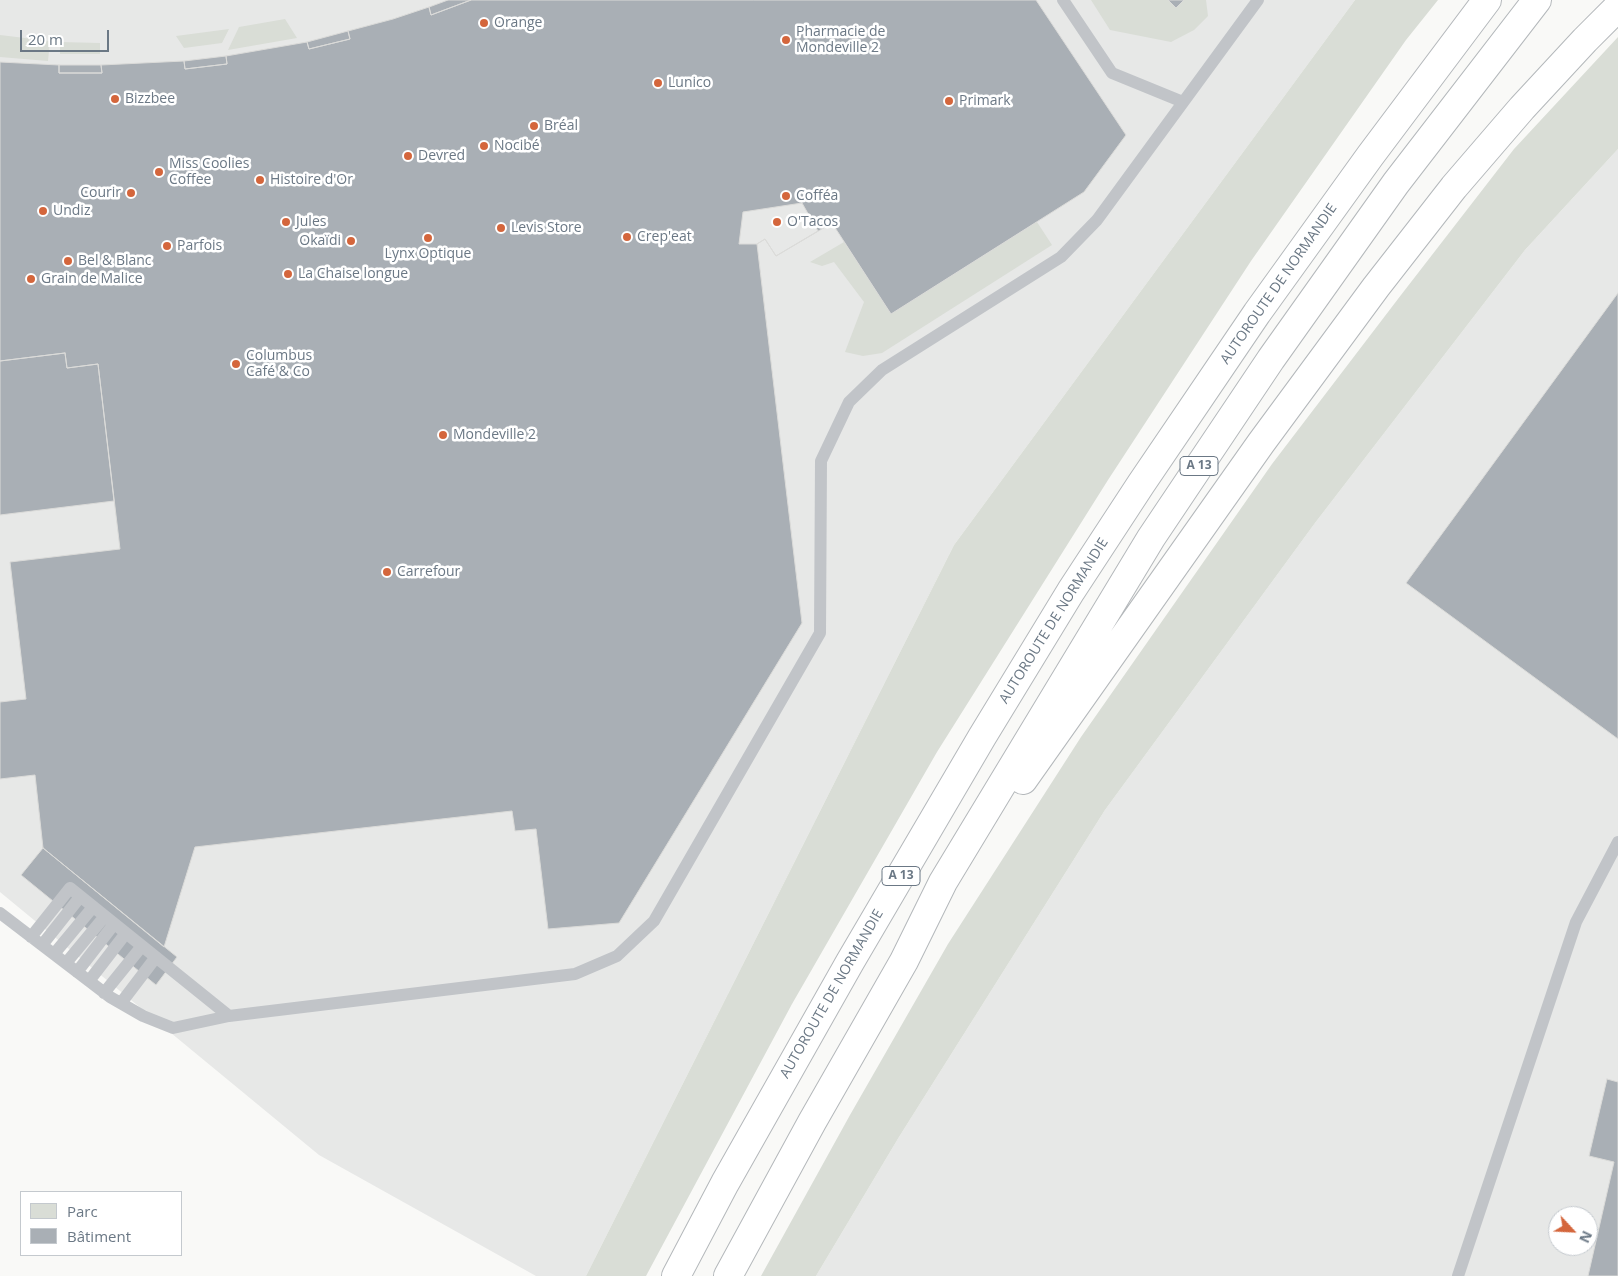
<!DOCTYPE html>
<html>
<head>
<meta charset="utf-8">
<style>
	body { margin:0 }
	#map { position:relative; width:1618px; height:1276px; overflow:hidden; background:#f9f9f7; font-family:"Open Sans",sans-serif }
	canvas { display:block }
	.legend { position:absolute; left:20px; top:1191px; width:162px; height:65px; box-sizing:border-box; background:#fff; border:1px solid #c4c9ce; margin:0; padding:6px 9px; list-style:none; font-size:15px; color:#6b7885 }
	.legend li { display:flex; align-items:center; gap:10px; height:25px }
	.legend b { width:25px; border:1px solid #c4c9ce }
	.north { position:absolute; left:1548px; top:1206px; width:50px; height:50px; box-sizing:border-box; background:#fff; border:1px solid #c4c9ce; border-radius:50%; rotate:115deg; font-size:14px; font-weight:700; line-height:20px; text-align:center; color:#6b7885 }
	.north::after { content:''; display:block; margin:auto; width:18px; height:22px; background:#d4663c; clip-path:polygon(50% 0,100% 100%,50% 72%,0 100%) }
	.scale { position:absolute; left:20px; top:30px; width:89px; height:22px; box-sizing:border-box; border:2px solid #6b7885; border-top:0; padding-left:6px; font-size:15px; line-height:18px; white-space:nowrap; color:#6b7885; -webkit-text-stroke:4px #fff; paint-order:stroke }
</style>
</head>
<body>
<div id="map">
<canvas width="1618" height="1276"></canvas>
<ul class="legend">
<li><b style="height:14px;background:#d9ddd6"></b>Parc</li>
<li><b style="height:14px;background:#a9afb5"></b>Bâtiment</li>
</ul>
<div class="north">N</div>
<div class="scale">20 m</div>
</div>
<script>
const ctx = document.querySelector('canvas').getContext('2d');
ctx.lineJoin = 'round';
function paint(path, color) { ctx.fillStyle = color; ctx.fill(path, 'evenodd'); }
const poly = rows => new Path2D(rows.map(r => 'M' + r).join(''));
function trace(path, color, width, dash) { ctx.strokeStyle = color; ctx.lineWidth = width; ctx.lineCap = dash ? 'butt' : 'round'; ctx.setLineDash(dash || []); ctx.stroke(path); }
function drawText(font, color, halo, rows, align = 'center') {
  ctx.font = font + ' "Open Sans",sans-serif'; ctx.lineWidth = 5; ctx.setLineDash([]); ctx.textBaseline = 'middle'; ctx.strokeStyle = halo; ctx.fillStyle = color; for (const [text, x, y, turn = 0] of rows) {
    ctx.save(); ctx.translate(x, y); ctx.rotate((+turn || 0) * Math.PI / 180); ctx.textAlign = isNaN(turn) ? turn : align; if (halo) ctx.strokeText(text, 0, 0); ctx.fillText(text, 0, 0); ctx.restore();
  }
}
paint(poly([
	[0,0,1355,0,954,545,586,1276,536,1276,319,1155,0,892],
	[1618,149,1618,1276,816,1276,899,1137,1105,810,1315,523,1525,250],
	[1558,1216,1588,1216,1588,1246,1558,1246]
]), '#e7e8e7');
paint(poly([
	[1091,0,1206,0,1208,16,1194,30,1171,42,1110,30],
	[1355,0,1438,0,1406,40,1251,261,1108,480,937,752,792,1004,646,1276,586,1276,954,545],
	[285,19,297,38,228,50,239,27],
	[229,29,222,43,184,48,176,36],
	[0,35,50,41,48,61,0,57],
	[1618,37,1618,149,1525,250,1315,523,1105,810,899,1137,816,1276,761,1276,850,1115,948,944,1081,737,1272,464,1401,295,1514,149],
	[60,42,100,43,100,54,60,54],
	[1037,222,1052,245,882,353,863,356,845,352,864,302,834,262,822,266,810,262,844,242,891,314]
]), '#d9ddd6');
const building = poly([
	[448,0,471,0,431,15,429,7,448,0],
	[471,0,1036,0,1126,135,1084,192,891,314,832,223,776,256,765,239,757,244,802,623,619,923,548,929,536,829,515,831,512,811,195,847,164,947,43,848,35,775,0,779,0,702,26,699,10,562,120,549,98,364,67,368,65,353,0,361,0,62,59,65,59,73,102,73,101,65,184,61,185,69,227,64,226,56,307,42,309,49,350,39,348,31,393,19,429,7,431,15,471,0],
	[1168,0,1184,0,1176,8,1168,0],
	[348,31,350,39,309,49,307,42,348,31],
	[226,56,227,64,185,69,184,61,226,56],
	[59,65,101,65,102,73,59,73,59,65],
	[802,203,818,231,776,256,765,239,757,244,739,244,743,212,802,203],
	[1618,293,1618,739,1406,583,1618,293],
	[65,353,67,368,98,364,114,501,0,515,0,361,65,353],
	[43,848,177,957,156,985,21,875,43,848],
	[1607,1079,1618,1082,1618,1276,1588,1276,1614,1162,1589,1156,1607,1079]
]);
paint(building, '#a9afb5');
trace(building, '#dbdbd9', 1);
const motorway = poly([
	[1023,780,1261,443,1376,287,1454,187,1522,108,1585,40,1618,7],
	[676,1276,725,1183,850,962,982,737,1071,591,1141,484,1257,313,1370,156,1487,0],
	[728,1276,812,1122,904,961,943,882,1151,538,1271,359,1396,183,1537,0]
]);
trace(motorway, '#b4b8bb', 30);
trace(poly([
	[1063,0,1112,73,1183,102],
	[0,913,110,997,143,1016,173,1028,229,1016,575,974,617,956,654,921,820,633,821,461,849,402,882,370,1061,257,1097,220,1258,0],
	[31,937,70,888,229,1016],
	[42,945,80,897],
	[54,954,93,907],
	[66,963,105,916],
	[77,972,114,924],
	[89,981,126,933],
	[104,993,142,946],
	[121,1003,156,957],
	[1458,1276,1576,922,1618,842]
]), '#c1c4c8', 12);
trace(motorway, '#fff', 28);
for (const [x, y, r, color] of [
	[484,23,5,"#d4663c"],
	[786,40,5,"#d4663c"],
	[658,83,5,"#d4663c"],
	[115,99,5,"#d4663c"],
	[949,101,5,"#d4663c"],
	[534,126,5,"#d4663c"],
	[484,146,5,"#d4663c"],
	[408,156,5,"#d4663c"],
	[159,172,5,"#d4663c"],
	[260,180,5,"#d4663c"],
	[131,193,5,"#d4663c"],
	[786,196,5,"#d4663c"],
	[43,211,5,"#d4663c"],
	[286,222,5,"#d4663c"],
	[777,222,5,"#d4663c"],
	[501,228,5,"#d4663c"],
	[627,237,5,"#d4663c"],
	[428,238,5,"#d4663c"],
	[351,241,5,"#d4663c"],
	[167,246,5,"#d4663c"],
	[68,261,5,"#d4663c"],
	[288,274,5,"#d4663c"],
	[31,279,5,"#d4663c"],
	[236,364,5,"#d4663c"],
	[443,435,5,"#d4663c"],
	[387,572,5,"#d4663c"]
]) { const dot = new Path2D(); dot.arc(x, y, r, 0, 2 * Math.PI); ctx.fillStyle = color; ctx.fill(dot); trace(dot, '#fff', 2); }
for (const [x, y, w] of [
	[1199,466,38],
	[901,876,38]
]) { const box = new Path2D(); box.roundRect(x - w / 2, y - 9.5, w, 19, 4); ctx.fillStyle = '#fff'; ctx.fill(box); trace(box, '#6b7885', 1); }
drawText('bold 12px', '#6b7885', null, [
	["A 13",1199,466],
	["A 13",901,876]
]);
drawText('14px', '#6b7885', '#fff', [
	["Orange",494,23],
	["Pharmacie de",796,32],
	["Mondeville 2",796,48],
	["Lunico",668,83],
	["Bizzbee",125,99],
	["Primark",959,101],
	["Bréal",544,126],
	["Nocibé",494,146],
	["Devred",418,156],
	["Miss Coolies",169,164],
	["Coffee",169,180],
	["Histoire d'Or",270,180],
	["Courir",121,193,"right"],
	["Cofféa",796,196],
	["Undiz",53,211],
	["Jules",296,222],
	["O'Tacos",787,222],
	["Levis Store",511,228],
	["Crep'eat",637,237],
	["Okaïdi",341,241,"right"],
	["Parfois",177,246],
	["Lynx Optique",428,254,"center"],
	["Bel & Blanc",78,261],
	["La Chaise longue",298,274],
	["Grain de Malice",41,279],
	["Columbus",246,356],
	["Café & Co",246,372],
	["Mondeville 2",453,435],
	["Carrefour",397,572]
], 'left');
drawText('14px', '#6b7885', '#fff', [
	["AUTOROUTE DE NORMANDIE",1279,284,-55],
	["AUTOROUTE DE NORMANDIE",1054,621,-58],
	["AUTOROUTE DE NORMANDIE",832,994,-60]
]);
</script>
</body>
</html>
